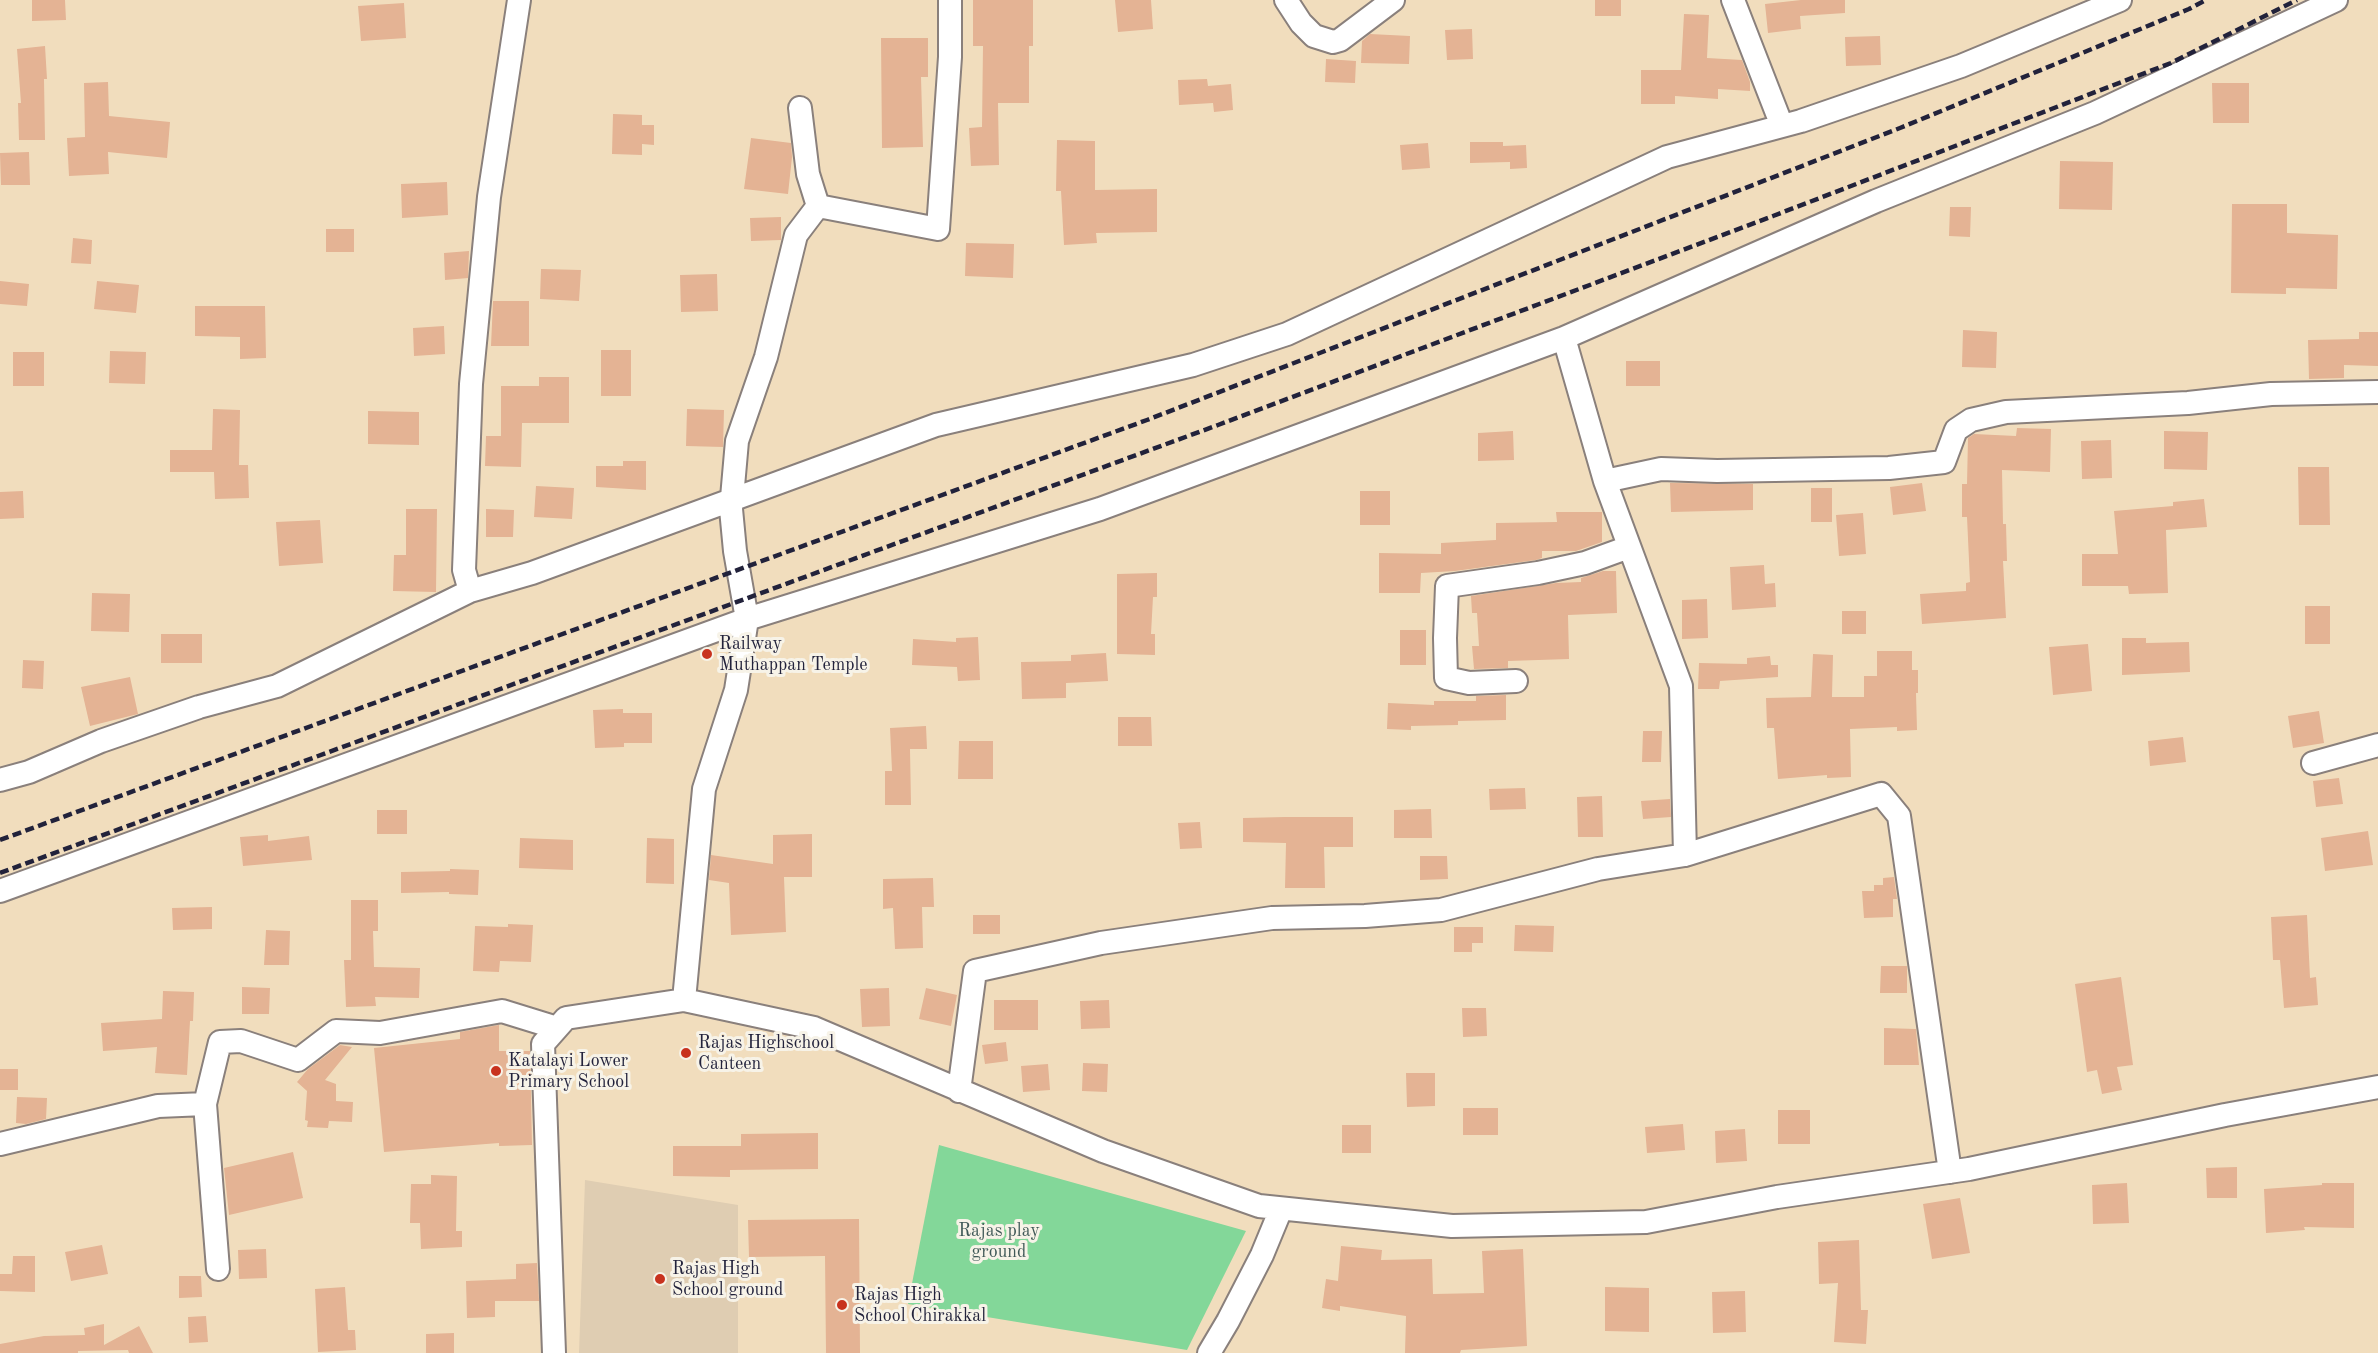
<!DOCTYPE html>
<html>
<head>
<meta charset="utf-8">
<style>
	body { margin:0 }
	canvas { display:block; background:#f1ddbd }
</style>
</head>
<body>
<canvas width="2378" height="1353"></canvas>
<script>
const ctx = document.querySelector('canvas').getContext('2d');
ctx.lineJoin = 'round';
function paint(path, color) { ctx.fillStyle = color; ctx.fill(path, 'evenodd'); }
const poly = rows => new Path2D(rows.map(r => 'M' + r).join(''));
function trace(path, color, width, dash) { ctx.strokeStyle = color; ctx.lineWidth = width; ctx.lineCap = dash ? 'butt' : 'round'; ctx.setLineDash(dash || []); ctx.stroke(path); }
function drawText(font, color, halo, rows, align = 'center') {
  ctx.font = font + ' "Old Standard TT",serif'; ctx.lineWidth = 6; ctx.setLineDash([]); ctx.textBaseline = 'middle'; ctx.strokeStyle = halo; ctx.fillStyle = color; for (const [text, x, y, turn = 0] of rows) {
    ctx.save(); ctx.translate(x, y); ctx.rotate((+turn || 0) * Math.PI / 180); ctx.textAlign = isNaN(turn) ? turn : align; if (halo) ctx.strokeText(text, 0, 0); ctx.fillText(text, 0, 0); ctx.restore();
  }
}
paint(poly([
	[585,1180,738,1205,738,1353,579,1353]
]), '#dfcdb2');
paint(poly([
	[939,1145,1246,1231,1187,1350,908,1304]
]), '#83d799');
paint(poly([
	[32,0,65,0,66,20,32,21],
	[973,0,1033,0,1033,46,1029,46,1029,103,998,103,999,165,971,166,969,128,982,127,983,46,973,46],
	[1115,0,1151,0,1153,29,1118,32],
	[1595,0,1621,0,1621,16,1595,16],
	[1801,0,1845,0,1845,13,1800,16,1801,29,1768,33,1765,4],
	[404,3,406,38,361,41,358,6],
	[1684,14,1709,15,1707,58,1742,60,1750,82,1750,91,1718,89,1718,99,1675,96,1675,104,1641,104,1641,70,1681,70],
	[1472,29,1473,59,1447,60,1445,30],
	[1370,34,1410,36,1409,64,1361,63,1362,41],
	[1880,36,1881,65,1846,66,1845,37],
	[881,38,928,38,928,77,921,77,923,147,882,148],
	[45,46,47,79,44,79,45,140,19,140,18,103,21,103,17,49],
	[1326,59,1356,61,1355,83,1325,82],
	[1207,79,1208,86,1231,84,1233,110,1214,112,1213,103,1179,105,1178,80],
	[108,82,109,116,170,122,167,158,108,152,109,174,69,176,67,138,85,137,84,83],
	[2212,83,2249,83,2249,123,2213,123],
	[613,114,642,115,642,125,654,125,654,145,642,144,642,155,612,154],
	[751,138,791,143,792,157,788,194,744,189],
	[1057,140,1095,141,1095,190,1157,189,1157,232,1096,233,1097,243,1064,245,1061,191,1056,191],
	[1470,142,1503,142,1503,146,1526,145,1527,168,1510,169,1510,162,1470,163],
	[1428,143,1430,168,1402,170,1400,145],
	[29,152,30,185,1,185,0,153],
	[2060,161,2113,162,2112,210,2059,209],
	[447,182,448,215,402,218,401,184],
	[2232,204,2287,204,2287,233,2338,235,2337,289,2286,288,2286,294,2231,293],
	[1950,207,1971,207,1970,237,1949,236],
	[781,217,781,240,751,241,750,218],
	[326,229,354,229,354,252,326,252],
	[73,238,92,240,91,264,71,263],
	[966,243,1014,244,1013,278,965,276],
	[469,251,468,278,445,280,444,253],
	[541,269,581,270,579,301,540,299],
	[717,274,718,311,681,312,680,275],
	[0,281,29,284,27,306,0,304],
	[97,281,139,285,136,313,94,309],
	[493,301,529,301,529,346,491,346],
	[195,306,265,306,266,358,240,359,240,337,195,336],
	[444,326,445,354,414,356,413,328],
	[1963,330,1997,332,1996,368,1962,367],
	[2359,332,2378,332,2378,366,2344,365,2344,378,2309,379,2308,340,2359,339],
	[601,350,631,350,631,396,601,396],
	[110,351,146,352,145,384,109,383],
	[13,352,44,352,44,386,13,386],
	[1626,361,1660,361,1660,386,1626,386],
	[539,377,569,377,569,423,522,423,521,467,485,466,486,436,501,436,501,386,539,386],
	[213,409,240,410,239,465,248,465,249,498,215,499,214,472,170,472,170,450,212,450],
	[687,409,724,410,723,447,686,446],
	[368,411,419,412,419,445,368,444],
	[2017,428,2051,429,2050,472,2002,470,2003,524,2006,524,2007,561,2003,561,2006,618,1922,624,1920,594,1966,591,1966,583,1970,582,1967,517,1962,517,1962,484,1967,484,1968,438,1974,434,2016,436],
	[1513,431,1514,460,1478,461,1478,433],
	[2164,431,2208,432,2207,470,2164,469],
	[2111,440,2112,478,2082,479,2081,441],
	[623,461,646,461,646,490,596,487,596,466,623,466],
	[2298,467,2329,467,2330,525,2299,525],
	[1670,483,1753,484,1753,510,1671,512],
	[1922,483,1926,511,1893,515,1890,487],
	[536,486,574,488,572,519,534,517],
	[1811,488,1832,488,1832,522,1811,522],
	[23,491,24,518,0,519,0,492],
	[1360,491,1390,491,1390,525,1360,525],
	[2204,499,2207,527,2166,530,2168,593,2129,594,2128,586,2082,586,2082,554,2118,554,2114,511,2173,506,2173,502],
	[406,509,437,509,436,592,393,591,394,555,406,555],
	[486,509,514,510,513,537,486,537],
	[1556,512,1602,512,1602,542,1576,551,1542,551,1542,558,1536,560,1455,571,1421,573,1420,593,1379,593,1379,553,1441,554,1441,543,1496,540,1496,523,1557,522],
	[1863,513,1866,554,1839,556,1836,515],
	[320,520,323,563,279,566,276,522],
	[1764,565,1765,584,1775,583,1776,607,1732,610,1730,567],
	[1603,571,1616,571,1617,613,1568,615,1569,659,1508,661,1508,668,1474,669,1472,646,1479,646,1477,613,1472,613,1471,596,1556,583,1581,582,1581,578],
	[1157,573,1157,597,1153,597,1151,634,1155,634,1155,655,1117,654,1117,574],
	[92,593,130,594,129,632,91,631],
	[1707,599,1708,638,1682,639,1682,600],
	[2305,606,2330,606,2330,644,2305,644],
	[1842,611,1866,611,1866,634,1842,634],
	[1400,630,1426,630,1426,665,1400,665],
	[161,634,202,634,202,663,161,663],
	[978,637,980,680,958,681,957,667,912,665,913,639,956,642,956,638],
	[2122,638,2146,638,2146,643,2189,642,2190,672,2122,675],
	[2088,644,2092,691,2053,695,2049,647],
	[1877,651,1912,651,1912,670,1918,670,1918,693,1916,693,1917,730,1897,731,1897,727,1850,729,1851,777,1827,778,1827,775,1778,779,1774,728,1767,728,1766,698,1811,697,1813,654,1833,655,1832,697,1864,697,1864,676,1877,676],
	[1106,653,1108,681,1066,683,1066,698,1022,699,1021,662,1071,661,1071,655],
	[1770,656,1771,665,1778,665,1778,677,1720,681,1719,689,1698,689,1699,663,1747,664,1747,658],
	[23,660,44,661,43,689,22,688],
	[130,677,138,714,90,726,81,687],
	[1506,695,1506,720,1458,721,1458,725,1411,726,1411,730,1387,729,1388,703,1434,705,1434,701,1476,701,1476,696],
	[623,709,623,713,652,713,652,743,624,743,624,747,595,748,593,710],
	[2319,711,2324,743,2293,748,2288,716],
	[1118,717,1151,717,1152,746,1118,746],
	[926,726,927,749,910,749,911,805,885,805,885,771,892,771,890,728],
	[1643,731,1662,731,1661,762,1642,762],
	[2183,737,2186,762,2150,766,2148,741],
	[959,741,993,741,993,779,958,779],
	[2339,778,2343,804,2316,807,2313,781],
	[1525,788,1526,809,1490,810,1489,789],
	[1602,796,1603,837,1578,837,1577,797],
	[1670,799,1671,817,1643,819,1641,801],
	[1431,809,1432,838,1394,838,1394,810],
	[377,810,407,810,407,834,377,834],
	[1285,817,1353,817,1353,847,1324,847,1325,888,1285,888,1286,843,1243,842,1243,818],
	[1200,822,1202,848,1180,849,1178,823],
	[2368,831,2373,865,2325,871,2321,838],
	[812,834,812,877,784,877,786,932,731,935,729,883,709,880,711,855,773,864,773,835],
	[268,835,268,841,309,836,312,860,243,866,240,837],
	[520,838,573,840,573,870,519,868],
	[647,838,674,839,674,884,646,883],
	[1420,856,1447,856,1448,879,1420,880],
	[450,869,479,870,478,895,449,894,449,892,401,893,401,872,450,871],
	[1894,877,1897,899,1893,899,1893,917,1864,918,1862,891,1874,891,1874,885,1883,885,1883,878],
	[933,878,934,907,922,907,923,948,895,949,893,908,883,909,883,879],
	[351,900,378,900,378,931,373,931,374,967,420,968,419,998,375,997,376,1006,346,1007,344,960,351,960],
	[212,907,212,929,173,930,172,908],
	[973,915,1000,915,1000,934,973,934],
	[2307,915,2310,978,2316,977,2318,1005,2284,1008,2280,960,2273,960,2271,917],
	[508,924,533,925,531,962,500,961,499,972,473,971,475,926,508,927],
	[1515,925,1554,926,1553,952,1514,951],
	[1454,927,1483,927,1483,943,1472,943,1472,952,1454,952],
	[266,930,290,931,289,965,264,965],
	[1881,966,1907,966,1907,993,1880,993],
	[2121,977,2133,1065,2117,1067,2122,1090,2102,1094,2097,1070,2087,1072,2075,984],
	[242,987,270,988,269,1014,242,1014],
	[889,988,890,1026,862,1027,860,989],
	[926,988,957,995,951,1026,919,1019],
	[163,991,194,992,193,1021,190,1021,187,1075,155,1073,157,1047,103,1051,101,1023,162,1019],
	[994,1000,1038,1000,1038,1030,994,1030],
	[1109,1000,1110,1028,1081,1029,1080,1001],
	[1462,1008,1486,1008,1487,1036,1463,1037],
	[499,1025,499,1051,530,1051,532,1145,499,1146,499,1143,384,1152,374,1048,460,1039,460,1032],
	[1884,1028,1916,1029,1919,1065,1884,1065],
	[1006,1042,1008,1061,985,1064,982,1045],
	[340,1045,352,1047,325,1080,336,1084,336,1101,353,1102,352,1122,329,1121,328,1128,307,1127,308,1121,305,1120,307,1091,297,1082,308,1069],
	[1083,1063,1108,1064,1107,1092,1082,1091],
	[1048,1064,1050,1090,1023,1092,1021,1066],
	[0,1069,18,1069,18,1090,0,1090],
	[1406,1073,1435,1073,1435,1106,1407,1107],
	[17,1097,47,1098,46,1119,26,1124,16,1123],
	[1463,1108,1498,1108,1498,1135,1463,1135],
	[1778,1110,1810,1110,1810,1144,1778,1144],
	[1683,1124,1685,1150,1647,1153,1645,1127],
	[1342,1125,1371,1125,1371,1153,1342,1153],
	[1745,1129,1747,1161,1716,1163,1715,1131],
	[818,1133,818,1169,730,1170,730,1177,673,1176,673,1146,741,1146,741,1134],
	[293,1152,303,1198,229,1215,224,1168],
	[2237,1167,2237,1198,2207,1198,2206,1168],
	[431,1175,457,1176,456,1231,462,1231,462,1247,421,1249,420,1223,410,1223,411,1184,431,1184],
	[2127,1183,2129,1223,2093,1224,2092,1185],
	[2322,1183,2354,1183,2354,1228,2304,1227,2305,1230,2266,1233,2264,1189,2322,1185],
	[1960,1198,1970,1253,1932,1259,1923,1204],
	[859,1219,860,1353,826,1353,825,1256,749,1257,748,1220],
	[1859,1240,1861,1310,1868,1310,1866,1344,1834,1342,1838,1283,1819,1284,1818,1242],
	[102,1245,108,1274,71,1281,65,1252],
	[1341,1246,1382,1250,1381,1260,1432,1259,1433,1294,1484,1293,1482,1251,1523,1249,1527,1346,1461,1350,1460,1353,1405,1353,1406,1316,1340,1306,1340,1311,1322,1308,1326,1279,1338,1281],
	[266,1249,267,1278,239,1279,238,1250],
	[13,1256,35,1256,35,1292,0,1291,0,1274,12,1274],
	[537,1263,539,1301,495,1301,495,1317,467,1318,466,1281,516,1279,516,1264],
	[179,1276,201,1276,202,1297,179,1298],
	[345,1287,348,1330,355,1330,356,1350,318,1352,315,1289],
	[1605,1287,1649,1288,1649,1332,1605,1331],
	[1745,1291,1746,1332,1713,1333,1712,1292],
	[206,1316,208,1342,189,1343,188,1317],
	[104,1324,104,1345,139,1326,153,1353,129,1353,128,1350,78,1351,78,1353,0,1353,0,1344,44,1336,85,1335,84,1328],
	[454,1333,454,1353,426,1353,426,1334]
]), '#e4b394');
const minor = poly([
	[1286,0,1301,23,1314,36,1333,42,1340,40,1393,0],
	[1733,0,1782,126],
	[800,108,808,174,818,206],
	[1564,338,1605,481,1661,469,1717,471,1889,468,1944,462,1956,430,1971,420,2006,412,2188,403,2271,394,2378,392],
	[470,591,464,570,471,384,489,197,519,0],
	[1516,681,1469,683,1446,678,1445,638,1447,586,1538,573,1585,563,1629,547],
	[2313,763,2378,745],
	[0,780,29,772,101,741,199,707,277,686,470,591,532,573,936,425,1193,365,1287,334,1667,157,1801,121,1961,66,2120,0],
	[1685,855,1881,794,1899,816,1950,1172],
	[0,891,747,619,1100,509,1564,338,1876,201,2095,113,2336,0],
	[684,1000,704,789,736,690,747,619,735,551,731,509,737,441,766,357,796,235,818,206,938,229,950,57,950,0],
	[959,1091,975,971,1101,943,1272,918,1365,916,1441,910,1598,869,1685,855,1681,686,1605,481],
	[0,1144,158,1106,205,1104],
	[218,1269,205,1104,220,1042,241,1041,298,1060,336,1031,380,1033,502,1011,557,1028],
	[554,1353,543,1044,566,1018,684,1000,814,1028,1103,1151,1259,1206,1452,1226,1646,1222,1777,1197,1969,1169,2225,1115,2378,1087],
	[1209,1353,1228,1321,1262,1255,1281,1209]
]);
trace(minor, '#8a807c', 26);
trace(minor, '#fff', 22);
trace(poly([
	[0,840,1147,420,1900,128,2189,9,2206,0],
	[0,873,1218,425,1773,216,2171,63,2297,0]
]), '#22223b', 4.5, [9, 4.5]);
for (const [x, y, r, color] of [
	[707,654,6,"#c8321e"],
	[686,1053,6,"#c8321e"],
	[496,1071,6,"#c8321e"],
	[660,1279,6,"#c8321e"],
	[842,1305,6,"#c8321e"]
]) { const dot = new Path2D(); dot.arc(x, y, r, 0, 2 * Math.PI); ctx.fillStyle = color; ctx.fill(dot); trace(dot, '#f7f3e8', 2); }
drawText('18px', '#22223b', '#f7f3e8', [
	["Railway",719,644],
	["Muthappan Temple",719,665],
	["Rajas Highschool",698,1043],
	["Canteen",698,1064],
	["Katalayi Lower",508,1061],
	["Primary School",508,1082],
	["Rajas High",672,1269],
	["School ground",672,1290],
	["Rajas High",854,1295],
	["School Chirakkal",854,1316]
], 'left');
drawText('18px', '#3f5857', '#f7f3e8', [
	["Rajas play",999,1231],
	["ground",999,1252]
]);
</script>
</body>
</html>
